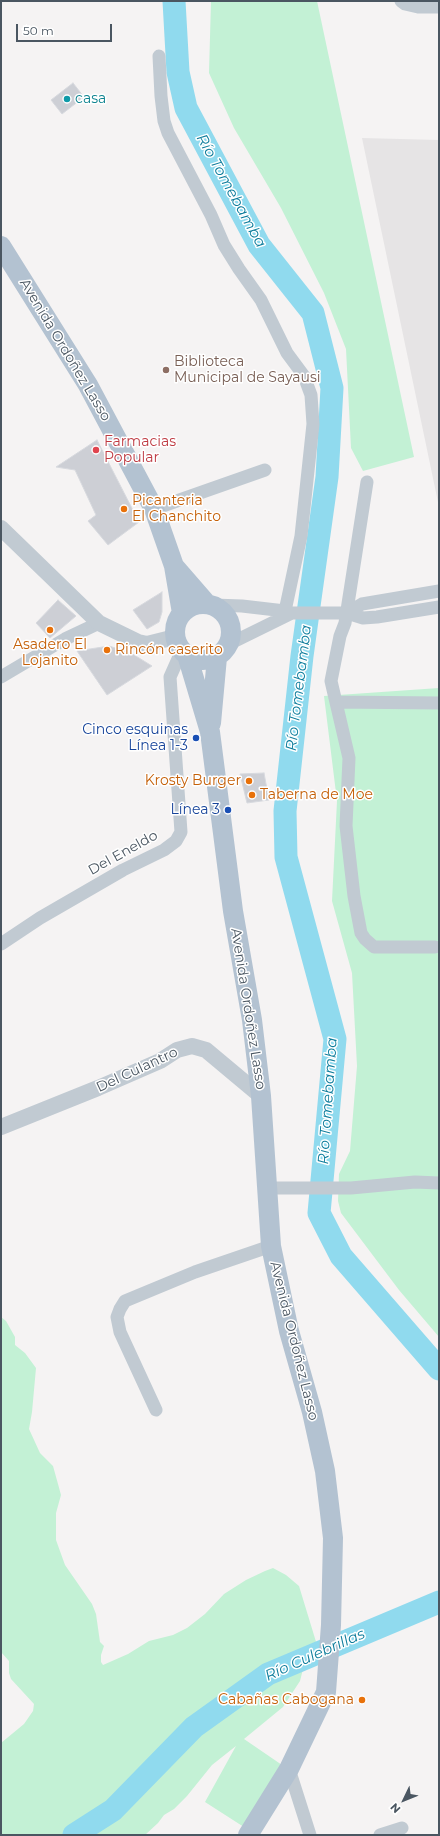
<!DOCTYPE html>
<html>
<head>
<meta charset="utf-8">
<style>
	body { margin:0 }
	#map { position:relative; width:440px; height:1836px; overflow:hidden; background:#f5f3f3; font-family:Montserrat,sans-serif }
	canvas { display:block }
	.frame { position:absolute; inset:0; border:2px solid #4a5661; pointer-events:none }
	.north { position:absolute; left:384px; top:1780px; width:40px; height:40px; -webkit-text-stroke:3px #fff; paint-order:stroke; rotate:227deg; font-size:11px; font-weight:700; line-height:16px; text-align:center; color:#4a5661 }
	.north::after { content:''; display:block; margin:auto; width:14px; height:18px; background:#4a5661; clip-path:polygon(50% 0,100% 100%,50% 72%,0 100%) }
	.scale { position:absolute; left:16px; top:24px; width:96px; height:18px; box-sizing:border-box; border:2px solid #4a5661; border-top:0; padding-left:5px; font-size:12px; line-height:14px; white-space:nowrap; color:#4a5661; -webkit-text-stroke:3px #fff; paint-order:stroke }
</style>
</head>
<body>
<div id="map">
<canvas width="440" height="1836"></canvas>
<div class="frame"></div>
<div class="north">N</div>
<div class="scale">50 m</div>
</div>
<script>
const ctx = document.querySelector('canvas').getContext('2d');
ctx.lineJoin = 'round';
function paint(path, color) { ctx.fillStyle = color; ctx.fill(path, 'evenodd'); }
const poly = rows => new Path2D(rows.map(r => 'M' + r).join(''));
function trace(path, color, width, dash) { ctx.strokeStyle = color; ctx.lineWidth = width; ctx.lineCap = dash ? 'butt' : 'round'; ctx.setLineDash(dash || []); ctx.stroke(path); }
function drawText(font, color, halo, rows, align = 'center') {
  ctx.font = font + ' Montserrat,sans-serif'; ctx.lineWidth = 3; ctx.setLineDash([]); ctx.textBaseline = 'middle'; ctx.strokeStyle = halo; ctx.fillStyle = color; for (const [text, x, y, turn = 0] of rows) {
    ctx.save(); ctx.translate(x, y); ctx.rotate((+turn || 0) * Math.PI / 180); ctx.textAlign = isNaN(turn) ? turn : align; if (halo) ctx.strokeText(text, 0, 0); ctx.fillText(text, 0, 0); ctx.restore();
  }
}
paint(poly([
	[362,138,439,140,439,507]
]), '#e6e4e5');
paint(poly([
	[211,1,317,1,414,457,363,471,351,448,346,349,324,293,281,208,234,128,209,73],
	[439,688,439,1337,399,1290,341,1213,338,1201,339,1174,350,1151,357,1066,352,973,332,901,337,801,324,696],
	[1,1317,6,1321,15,1337,15,1345,25,1353,36,1368,32,1412,29,1429,40,1453,53,1466,58,1484,61,1495,56,1513,56,1540,65,1565,92,1604,96,1614,100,1642,104,1646,101,1655,101,1662,103,1665,128,1654,149,1641,173,1635,187,1628,205,1614,224,1594,246,1580,265,1571,273,1568,286,1575,299,1586,317,1645,315,1649,314,1647,303,1669,300,1681,283,1707,244,1739,282,1765,247,1829,205,1802,236,1746,212,1765,187,1796,174,1809,164,1815,158,1823,145,1835,1,1835,1,1743,24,1724,33,1711,34,1704,11,1679,9,1673,9,1661,1,1652]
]), '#c3f1d5');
trace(poly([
	[174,1,178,72,186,108,259,245,313,313,332,388,327,477,302,656,285,811,286,857,335,1039,319,1213,341,1256,439,1369],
	[74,1835,113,1810,194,1727,268,1674,439,1602]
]), '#90daee', 23);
const building = poly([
	[73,83,84,97,62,114,51,100,73,83],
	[97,440,139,522,108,545,88,521,96,515,75,470,56,467,97,440],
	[162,592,162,612,159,622,147,629,133,610,162,592],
	[58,600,76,616,50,638,36,623,58,600],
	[109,646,131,653,152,666,107,695,77,651,109,646],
	[264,773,269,800,247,803,240,774,264,773]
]);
paint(building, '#cdcfd5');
trace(building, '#d7d9de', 1);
trace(poly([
	[401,1,405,4,418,7,439,7],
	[159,56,161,96,164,121,168,133,211,215,224,245,239,269,261,300,287,353,304,376,311,395,313,424,301,536,285,611],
	[367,482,345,623,340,636,331,681,349,758,346,826,354,896,361,933,365,939,374,947,435,947],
	[154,509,265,470],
	[213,605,242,606,285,611,292,613,347,613,363,618,377,617,439,607],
	[347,613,362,604,439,591],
	[229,644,292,613],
	[1,677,65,639,99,623],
	[336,702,439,703],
	[1,944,40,918,123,870,164,850,176,841,181,832,170,677,182,650],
	[266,1188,351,1188,415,1182,439,1183],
	[156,1410,120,1332,117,1317,120,1309,125,1301,195,1272,271,1246],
	[289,1769,310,1835],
	[380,1835,402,1828]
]), '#c1cad2', 13);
trace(poly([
	[1,528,99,623,138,642,147,644,175,637],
	[1,1127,98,1088,160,1061,177,1050,192,1046,206,1050,261,1096]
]), '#c1cad2', 16);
trace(poly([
	[1,246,88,385,154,509,174,566,182,613],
	[174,566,207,604],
	'175 632a28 28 0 1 1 56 0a28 28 0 1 1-56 0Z',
	[187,655,210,732,233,911,252,1020,261,1096,271,1246,289,1331,312,1412,325,1471,333,1538,331,1625,326,1692,289,1769,248,1835],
	[211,723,217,657]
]), '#b3c2d1', 20);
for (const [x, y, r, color] of [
	[67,99,4,"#0f9aa8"],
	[166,370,4,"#8d6e63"],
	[96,450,4,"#e0444e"],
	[124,509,4,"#e8710a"],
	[50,630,4,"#e8710a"],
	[107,650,4,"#e8710a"],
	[196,738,4,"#1a4fb4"],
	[249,781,4,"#e8710a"],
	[252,795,4,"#e8710a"],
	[228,810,4,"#1a4fb4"],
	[362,1700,4,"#e8710a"]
]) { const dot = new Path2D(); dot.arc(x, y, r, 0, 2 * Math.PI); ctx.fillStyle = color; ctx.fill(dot); trace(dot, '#fff', 1.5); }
drawText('14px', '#0d838f', '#fff', [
	["casa",75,99]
], 'left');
drawText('14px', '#4a5661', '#fff', [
	["Avenida Ordoñez Lasso",65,350,59],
	["Del Eneldo",123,853,-29],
	["Avenida Ordoñez Lasso",248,1009,81],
	["Del Culantro",137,1070,-25],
	["Avenida Ordoñez Lasso",294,1341,76]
]);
drawText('14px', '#785e54', '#fff', [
	["Biblioteca",174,362],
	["Municipal de Sayausi",174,378]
], 'left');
drawText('14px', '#be3a42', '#fff', [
	["Farmacias",104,442],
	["Popular",104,458]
], 'left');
drawText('14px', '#c56008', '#fff', [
	["Picanteria",132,501],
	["El Chanchito",132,517],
	["Asadero El",50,645,"center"],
	["Lojanito",50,661,"center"],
	["Rincón caserito",115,650],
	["Krosty Burger",241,781,"right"],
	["Taberna de Moe",260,795],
	["Cabañas Cabogana",354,1700,"right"]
], 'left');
drawText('14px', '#164399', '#fff', [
	["Cinco esquinas",188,730],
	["Línea 1-3",188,746],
	["Línea 3",220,810]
], 'right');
drawText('italic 15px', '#0c7c9b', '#fff', [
	["Río Tomebamba",231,191,61],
	["Río Tomebamba",299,688,-83],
	["Río Tomebamba",328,1101,-86],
	["Río Culebrillas",315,1655,-24]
]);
</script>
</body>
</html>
